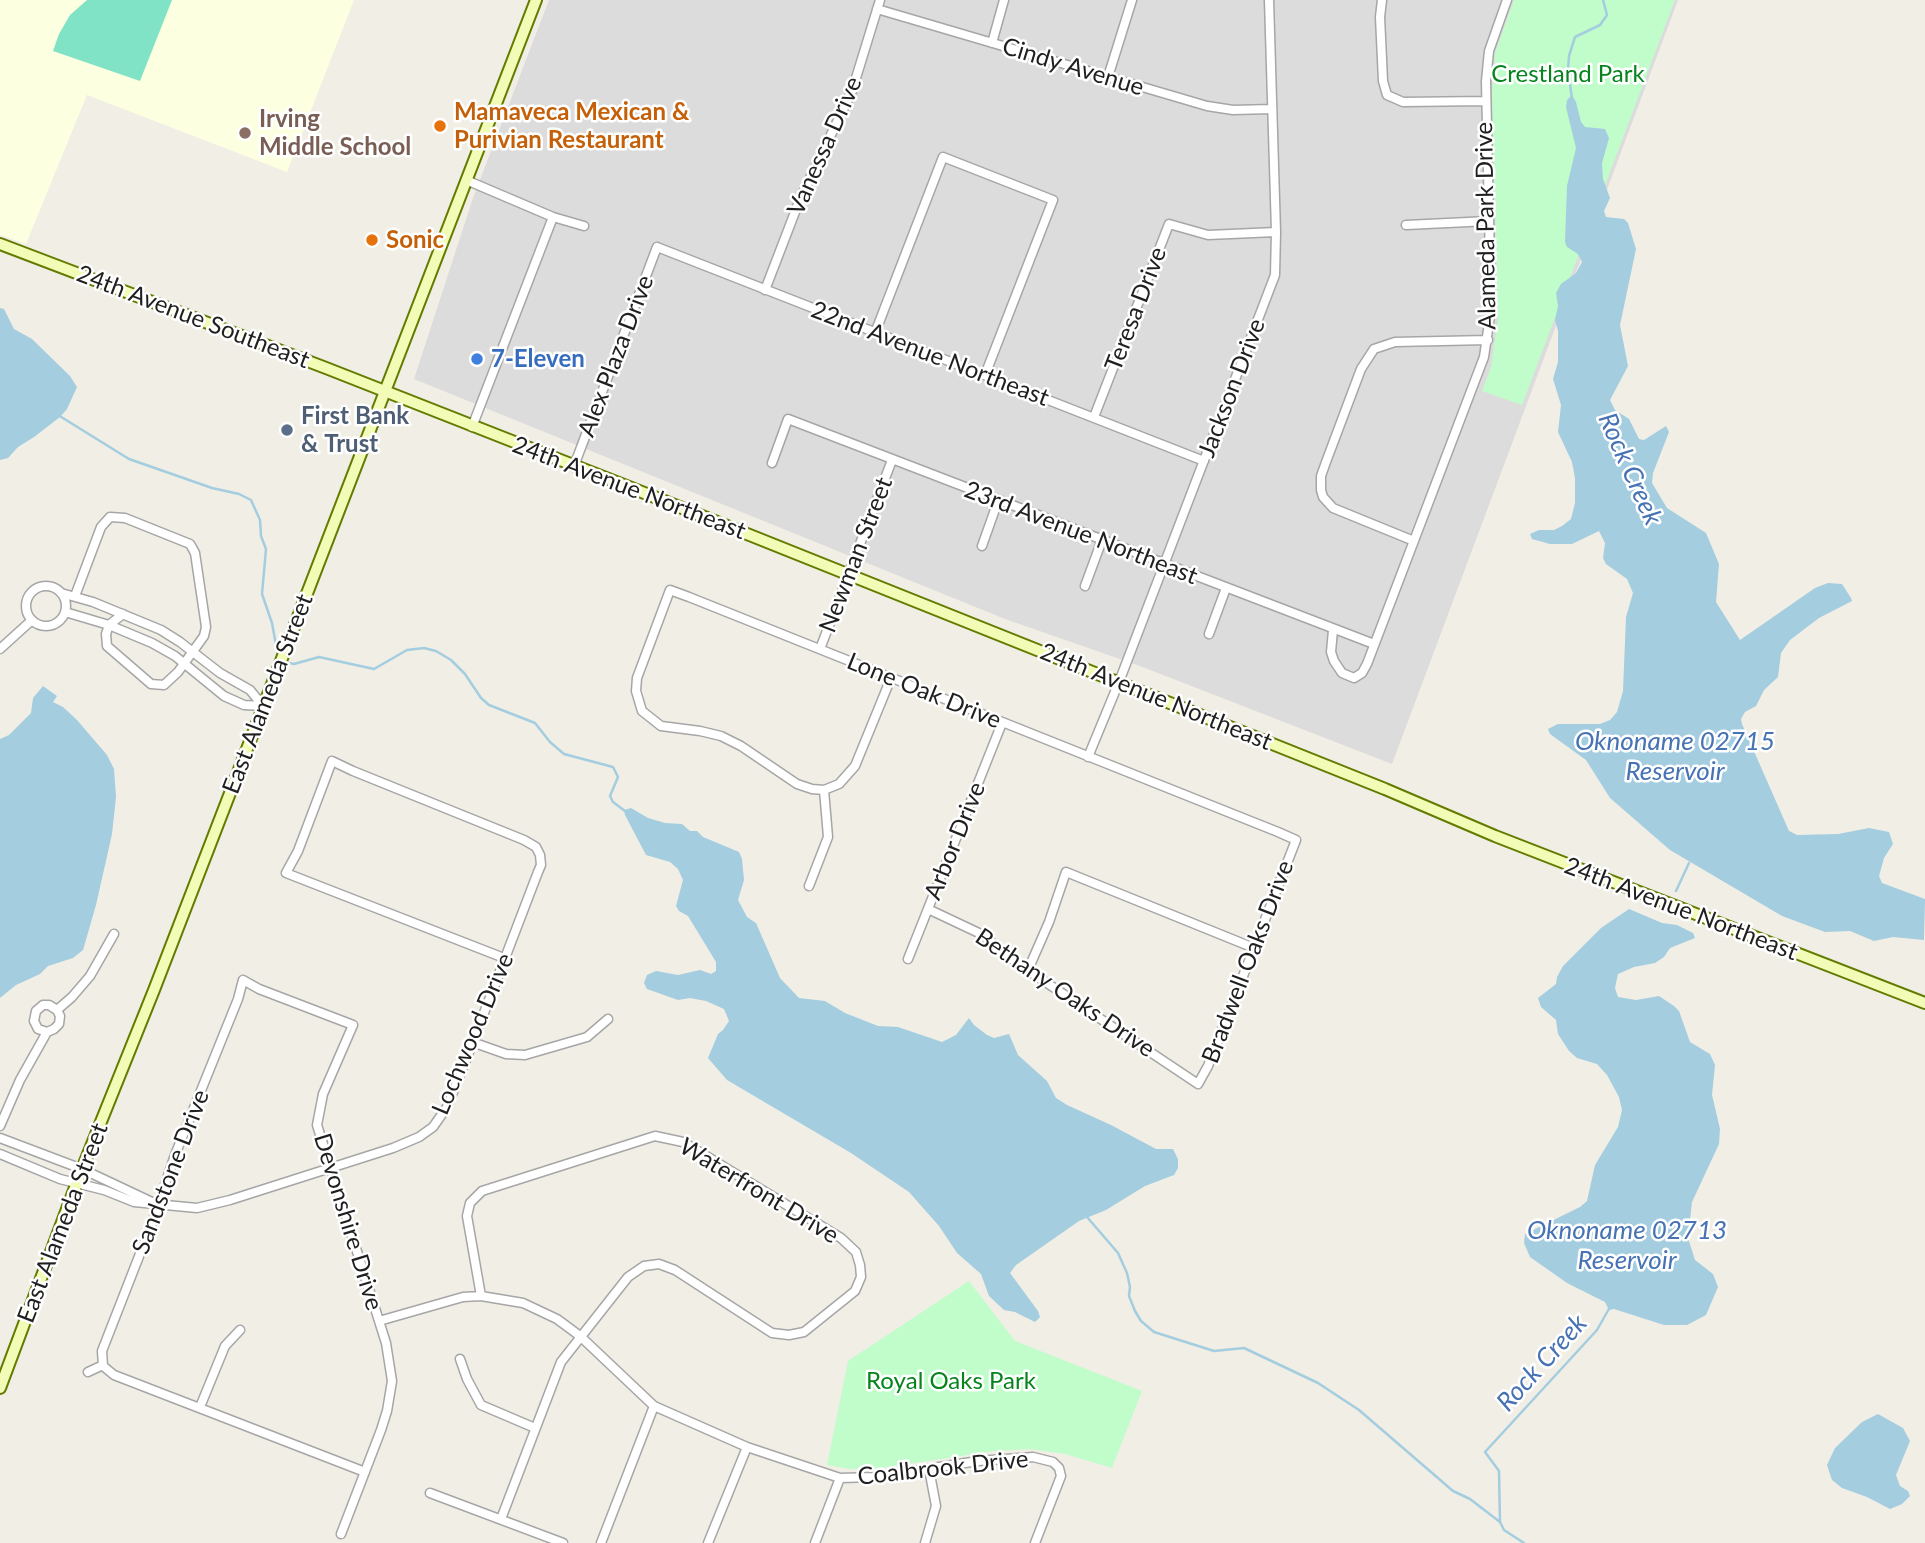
<!DOCTYPE html>
<html>
<head>
<meta charset="utf-8">
<style>
	body { margin:0 }
	canvas { display:block; background:#f0eee5 }
</style>
</head>
<body>
<canvas width="1925" height="1543"></canvas>
<script>
const ctx = document.querySelector('canvas').getContext('2d');
ctx.lineJoin = 'round';
function paint(path, color) { ctx.fillStyle = color; ctx.fill(path, 'evenodd'); }
const poly = rows => new Path2D(rows.map(r => 'M' + r).join(''));
function trace(path, color, width, dash) { ctx.strokeStyle = color; ctx.lineWidth = width; ctx.lineCap = dash ? 'butt' : 'round'; ctx.setLineDash(dash || []); ctx.stroke(path); }
function drawText(font, color, halo, rows, align = 'center') {
  ctx.font = font + ' Lato,sans-serif'; ctx.lineWidth = 5; ctx.setLineDash([]); ctx.textBaseline = 'middle'; ctx.strokeStyle = halo; ctx.fillStyle = color; for (const [text, x, y, turn = 0] of rows) {
    ctx.save(); ctx.translate(x, y); ctx.rotate((+turn || 0) * Math.PI / 180); ctx.textAlign = isNaN(turn) ? turn : align; if (halo) ctx.strokeText(text, 0, 0); ctx.fillText(text, 0, 0); ctx.restore();
  }
}
paint(poly([
	[549,0,1678,0,1392,764,1140,666,1005,619,414,379,473,198]
]), '#dddcdc');
paint(poly([
	[0,0,354,0,287,172,87,95,26,244,0,235]
]), '#fcffe0');
paint(poly([
	[1514,0,1675,0,1522,405,1482,391,1491,367,1498,319,1492,93,1495,53],
	[969,1281,1015,1341,1142,1391,1112,1468,1065,1454,1030,1449,994,1451,874,1469,850,1469,827,1465,848,1361]
]), '#c1fccb');
paint(poly([
	[87,0,172,0,140,81,53,51,59,34,70,15]
]), '#80e3c6');
paint(poly([
	[1572,95,1576,102,1581,122,1585,127,1605,129,1609,138,1602,163,1603,179,1610,198,1604,211,1606,217,1624,219,1628,223,1636,249,1620,325,1628,366,1610,400,1615,410,1629,419,1639,439,1644,440,1666,426,1669,432,1653,473,1652,483,1667,508,1706,533,1719,564,1716,602,1740,640,1815,588,1828,583,1842,584,1851,598,1852,601,1819,618,1790,640,1781,653,1778,677,1764,690,1756,706,1745,712,1741,719,1742,724,1789,831,1797,835,1838,834,1869,828,1889,832,1893,844,1884,858,1879,876,1882,883,1925,899,1924,940,1893,937,1874,941,1850,931,1825,932,1782,916,1670,850,1610,798,1586,760,1550,734,1548,729,1558,724,1600,724,1610,720,1617,712,1623,691,1626,617,1633,593,1627,579,1606,564,1603,558,1605,543,1599,531,1572,544,1550,544,1532,539,1530,534,1539,530,1554,530,1562,526,1571,519,1575,503,1575,478,1572,462,1558,432,1561,405,1553,379,1558,362,1558,331,1555,320,1558,306,1556,293,1561,284,1576,273,1582,262,1578,254,1567,247,1565,242,1567,186,1576,148,1566,107,1567,100],
	[0,308,4,309,14,329,32,339,70,376,77,387,67,409,60,417,34,437,18,447,8,458,0,460],
	[43,686,57,696,53,702,63,707,77,720,107,755,114,769,116,797,112,834,96,905,83,950,73,958,48,966,40,974,16,985,0,998,0,739,9,735,31,713,33,698],
	[631,808,648,818,665,823,682,824,690,831,697,831,703,837,739,852,742,859,744,880,738,900,747,917,756,923,780,978,799,998,825,1001,845,1013,878,1026,898,1027,942,1042,956,1035,969,1018,974,1025,987,1035,994,1038,1009,1034,1018,1055,1047,1081,1056,1098,1067,1105,1111,1125,1156,1149,1173,1149,1178,1159,1178,1168,1174,1175,1145,1186,1106,1210,1079,1221,1016,1265,1010,1273,1038,1311,1040,1317,1035,1322,1015,1312,1004,1310,989,1296,981,1274,957,1253,939,1226,909,1192,851,1153,727,1080,708,1058,718,1034,723,1030,729,1021,724,1009,706,1001,690,998,678,1000,647,989,644,983,647,975,656,971,678,975,700,970,711,974,716,971,716,962,688,916,679,911,676,906,683,880,678,869,670,862,646,855,625,815,624,810],
	[1629,909,1662,923,1677,925,1693,933,1695,938,1670,948,1664,957,1655,963,1634,967,1618,974,1615,988,1618,997,1636,1000,1659,996,1674,1006,1679,1011,1690,1042,1710,1054,1715,1065,1712,1095,1720,1129,1719,1144,1692,1202,1688,1238,1695,1260,1713,1274,1718,1287,1706,1315,1687,1325,1664,1325,1614,1309,1609,1310,1605,1302,1567,1283,1530,1257,1524,1243,1525,1234,1580,1207,1587,1201,1595,1165,1618,1127,1622,1110,1619,1097,1607,1075,1597,1064,1577,1058,1569,1051,1558,1034,1556,1020,1541,1007,1538,998,1556,984,1557,977,1563,966,1601,928],
	[1878,1414,1903,1428,1910,1441,1896,1475,1900,1486,1908,1491,1910,1496,1902,1504,1890,1509,1867,1497,1842,1488,1832,1480,1827,1465,1835,1448,1862,1422]
]), '#a4cde0');
trace(poly([
	[1572,99,1568,69,1569,56,1575,37,1600,25,1607,15,1603,0],
	[58,415,129,459,212,488,239,494,251,500,260,520,261,536,266,549,262,594,272,623,278,656],
	[285,662,294,664,319,657,374,669,407,650,424,648,436,651,451,660,465,674,481,698,489,705,535,723,550,742,564,754,613,767,618,777,610,796,613,802,625,811],
	[1676,891,1689,863],
	[1087,1217,1118,1253,1127,1273,1130,1287,1129,1296,1135,1311,1141,1321,1154,1332,1214,1351,1244,1348,1318,1383,1359,1410,1453,1491,1470,1499,1500,1522],
	[1524,1543,1504,1530,1500,1522,1499,1471,1485,1452,1597,1330,1610,1307]
]), '#a4cde0', 2.5);
const street = poly([
	[1382,0,1380,17,1383,81,1387,95,1403,102,1485,101],
	[877,9,1207,106,1233,110,1272,109],
	[992,43,1004,0],
	[1108,77,1132,0],
	[466,180,553,217,584,226],
	[1406,225,1489,221],
	[765,290,800,199,852,91,880,0],
	[875,333,943,157,1053,200,985,375],
	[1094,417,1169,224,1208,235,1276,232],
	[472,427,553,217],
	[772,463,788,419,1374,644],
	[574,466,657,247,1204,461],
	[1414,541,1333,508,1323,497,1321,490,1321,476,1326,462,1361,369,1374,349,1395,342,1488,340],
	[982,546,998,501],
	[1085,586,1102,540],
	'26 606a20 20 0 1 1 40 0a20 20 0 1 1-40 0Z',
	[61,593,93,602,161,630,180,642,220,673,250,690,263,706],
	[75,596,101,527,110,517,125,518,190,544,195,553,206,627,204,636,178,672,164,685,151,684,107,646,106,634,109,625,123,614],
	[65,612,109,625,152,643,175,656,224,696,244,705,263,706],
	[1333,630,1331,652,1334,661,1342,673,1354,678,1362,673,1367,664,1484,357,1491,309,1486,81,1489,51,1507,0],
	[1209,634,1226,588],
	[0,649,32,620],
	[820,649,892,460],
	[891,678,855,766,839,784,824,790,812,789,797,784,741,746,721,736,700,731,661,726,642,711,636,691,637,678,670,590,689,597,1278,832,1296,840,1208,1066,1198,1084,1020,965,981,934,928,909],
	[1088,757,1119,682,1275,275,1276,232,1269,0],
	[809,886,828,837,824,790],
	[908,959,1002,723],
	[1028,970,1049,922,1066,872,1254,948],
	[57,1010,72,997,90,976,114,934],
	[472,1042,506,1054,525,1055,587,1037,608,1019],
	[0,1126,20,1080,47,1032,54,1029,59,1024,60,1016,57,1010,49,1005,43,1005,36,1011,34,1021,38,1029,47,1032],
	[0,1138,82,1169,152,1202],
	[0,1154,60,1179,104,1190,134,1202,197,1208,230,1200,393,1148,419,1137,433,1127,447,1107,466,1060,538,872,541,865,540,855,536,847,524,840,353,771,332,761,298,851,286,873,504,958],
	[481,1296,467,1216,470,1203,482,1191,655,1136,683,1142,841,1238,856,1252,860,1265,861,1277,855,1291,804,1332,789,1335,772,1333,675,1270,659,1264,644,1266,628,1277,561,1362,501,1519],
	[379,1321,463,1297,481,1296,523,1303,557,1319,580,1336,654,1406,747,1447,840,1478,875,1477,978,1461,1033,1457,1053,1462,1059,1468,1061,1476,1035,1543],
	[460,1359,467,1379,481,1405,535,1428],
	[88,1372,103,1365],
	[200,1407,225,1346,240,1330],
	[430,1493,563,1543],
	[341,1534,381,1430,387,1411,392,1381,386,1343,317,1125,323,1094,353,1025,259,989,243,980,238,999,175,1155,152,1223,102,1351,103,1366,114,1375,365,1472],
	[601,1543,654,1406],
	[708,1543,747,1447],
	[815,1543,840,1478],
	[925,1543,936,1506,929,1469]
]);
const secondary = poly([
	[0,244,326,368,657,498,1385,789,1495,836,1925,1003],
	[0,1388,82,1169,154,990,536,0]
]);
trace(street, '#a6a6a6', 11);
trace(secondary, '#637c00', 14);
trace(street, '#fff', 8);
trace(secondary, '#f2fcb7', 10);
for (const [x, y, r, color] of [
	[440,126,7,"#e8710a"],
	[245,133,7,"#8d6e63"],
	[372,240,7,"#e8710a"],
	[477,359,7,"#3f7fe0"],
	[287,430,7,"#5c6f8a"]
]) { const dot = new Path2D(); dot.arc(x, y, r, 0, 2 * Math.PI); ctx.fillStyle = color; ctx.fill(dot); trace(dot, '#fff', 2.5); }
drawText('24px', '#1f1f1f', '#fff', [
	["Cindy Avenue",1073,67,17],
	["Vanessa Drive",825,146,-66],
	["Alameda Park Drive",1486,226,-91],
	["Teresa Drive",1136,309,-69],
	["24th Avenue Southeast",193,317,21],
	["22nd Avenue Northeast",930,354,21],
	["Alex Plaza Drive",616,356,-69],
	["Jackson Drive",1232,388,-69],
	["24th Avenue Northeast",629,488,21],
	["23rd Avenue Northeast",1081,533,21],
	["Newman Street",856,555,-69],
	["Lone Oak Drive",924,691,22],
	["East Alameda Street",268,694,-69],
	["24th Avenue Northeast",1156,697,22],
	["Arbor Drive",955,841,-68],
	["24th Avenue Northeast",1681,909,21],
	["Bradwell Oaks Drive",1248,962,-69],
	["Bethany Oaks Drive",1065,993,34],
	["Lochwood Drive",473,1034,-67],
	["Sandstone Drive",171,1172,-69],
	["Waterfront Drive",759,1191,31],
	["Devonshire Drive",348,1222,73],
	["East Alameda Street",63,1223,-69],
	["Coalbrook Drive",943,1468,-6]
]);
drawText('24px', '#07841d', '#fff', [
	["Crestland Park",1568,74],
	["Royal Oaks Park",951,1381]
]);
drawText('bold 24px', '#c56008', '#fff', [
	["Mamaveca Mexican &",454,112],
	["Purivian Restaurant",454,140],
	["Sonic",386,240]
], 'left');
drawText('bold 24px', '#785e54', '#fff', [
	["Irving",259,119],
	["Middle School",259,147]
], 'left');
drawText('bold 24px', '#366cbe', '#fff', [
	["7-Eleven",491,359]
], 'left');
drawText('bold 24px', '#4e5e75', '#fff', [
	["First Bank",301,416],
	["& Trust",301,444]
], 'left');
drawText('italic 26px', '#4773b4', '#fff', [
	["Rock Creek",1630,469,66],
	["Oknoname 02715",1675,742],
	["Reservoir",1675,772],
	["Oknoname 02713",1627,1231],
	["Reservoir",1627,1261],
	["Rock Creek",1542,1363,-48]
]);
</script>
</body>
</html>
